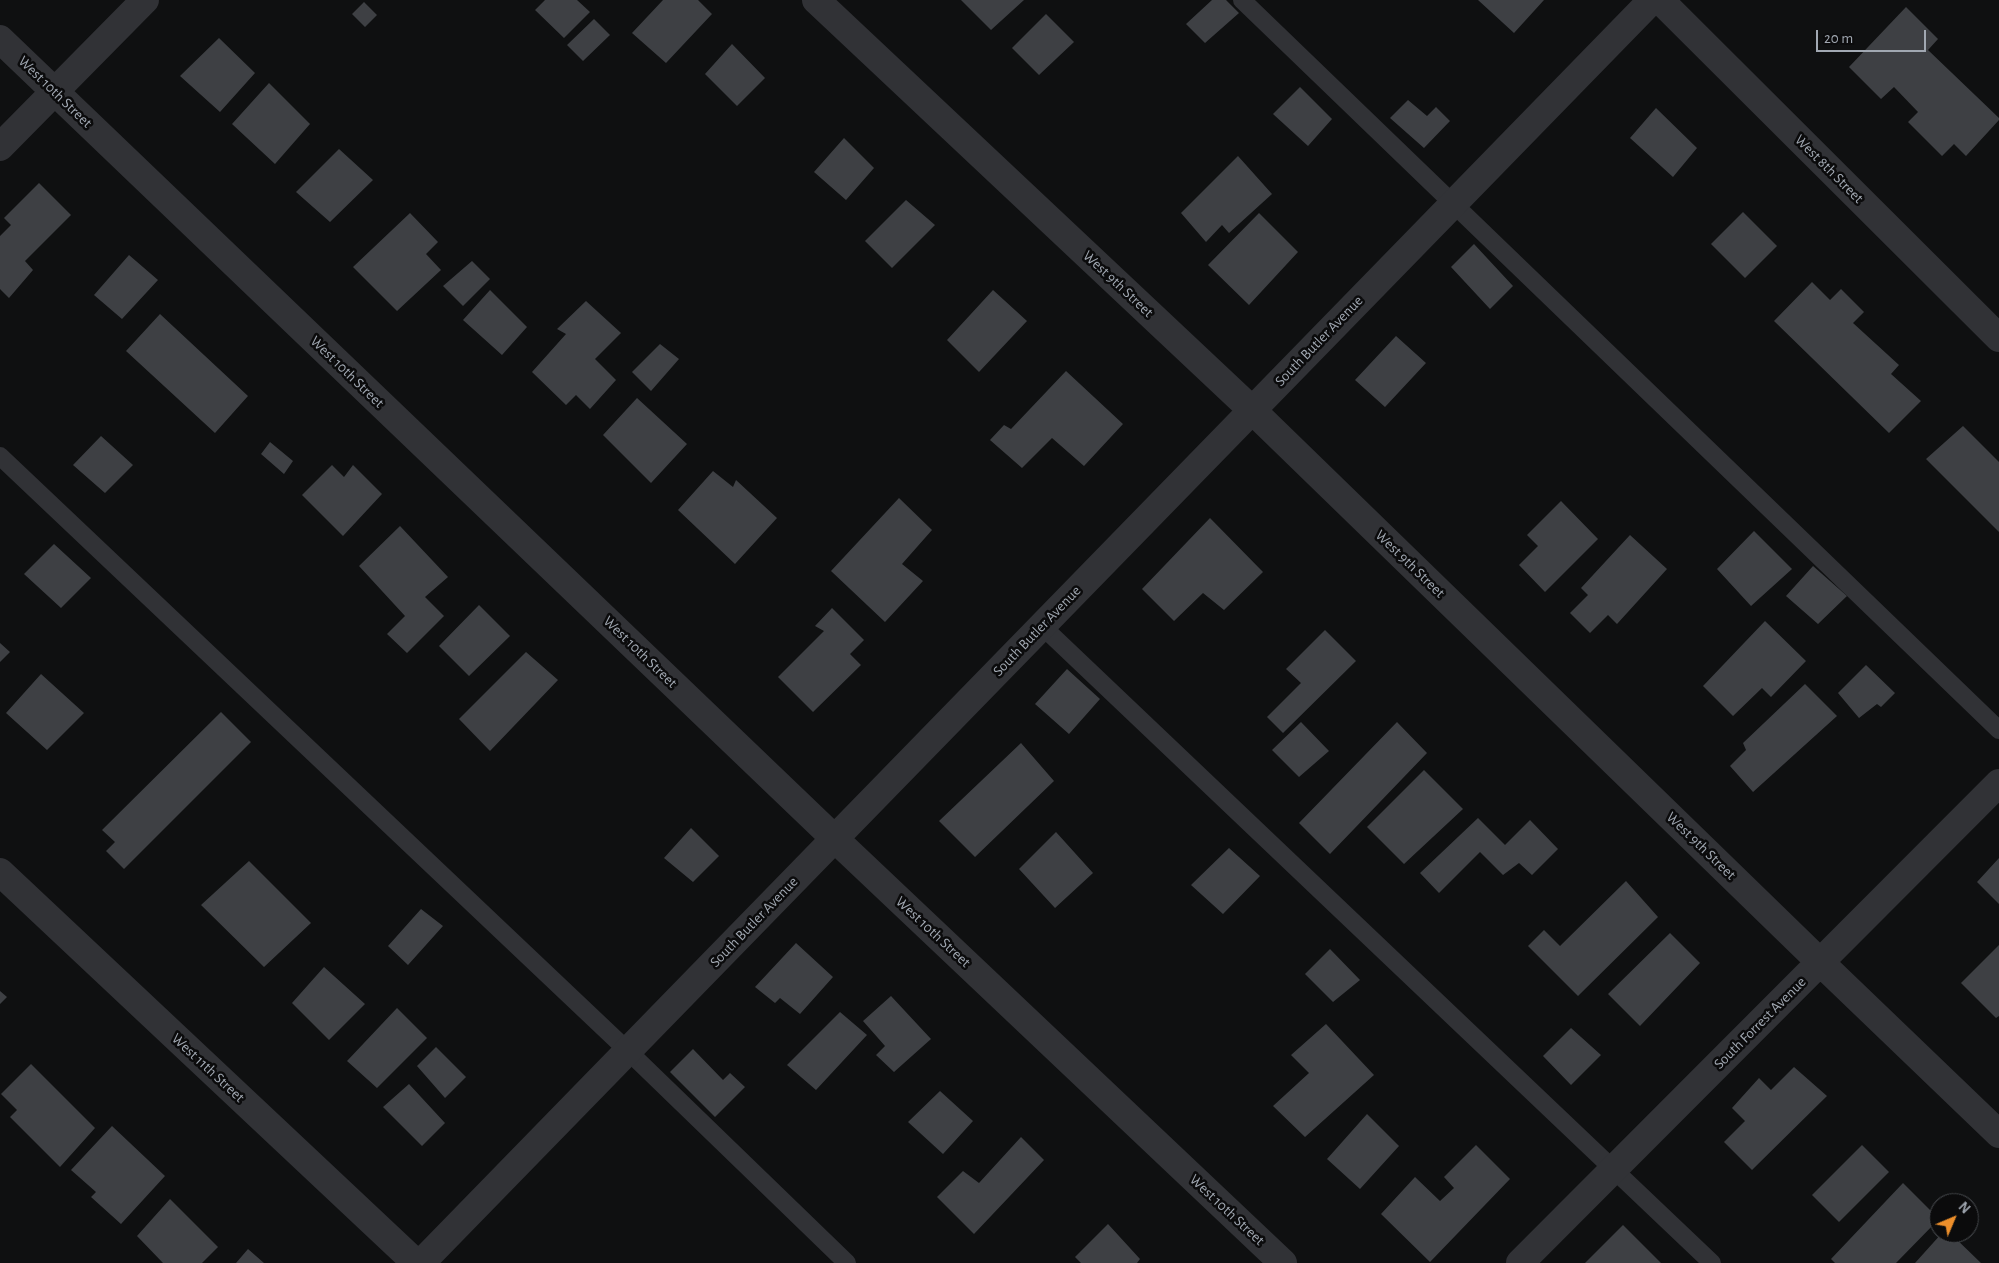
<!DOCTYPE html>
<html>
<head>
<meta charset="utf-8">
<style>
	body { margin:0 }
	#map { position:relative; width:1999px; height:1263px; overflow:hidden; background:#0f1011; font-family:"Alegreya Sans",sans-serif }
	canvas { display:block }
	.north { position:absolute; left:1929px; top:1193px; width:50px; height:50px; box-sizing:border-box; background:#0b0b0c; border:1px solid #474a4e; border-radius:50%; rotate:45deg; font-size:14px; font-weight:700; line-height:20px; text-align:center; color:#a1a8b2 }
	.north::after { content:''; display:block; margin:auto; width:18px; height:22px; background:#ed8f2b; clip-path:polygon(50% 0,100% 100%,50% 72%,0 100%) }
	.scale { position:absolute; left:1816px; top:30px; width:110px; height:22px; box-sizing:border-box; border:2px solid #a1a8b2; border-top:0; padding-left:6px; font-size:15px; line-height:18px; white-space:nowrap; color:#a1a8b2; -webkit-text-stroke:4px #0b0b0c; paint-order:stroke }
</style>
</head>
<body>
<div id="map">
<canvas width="1999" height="1263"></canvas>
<div class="north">N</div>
<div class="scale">20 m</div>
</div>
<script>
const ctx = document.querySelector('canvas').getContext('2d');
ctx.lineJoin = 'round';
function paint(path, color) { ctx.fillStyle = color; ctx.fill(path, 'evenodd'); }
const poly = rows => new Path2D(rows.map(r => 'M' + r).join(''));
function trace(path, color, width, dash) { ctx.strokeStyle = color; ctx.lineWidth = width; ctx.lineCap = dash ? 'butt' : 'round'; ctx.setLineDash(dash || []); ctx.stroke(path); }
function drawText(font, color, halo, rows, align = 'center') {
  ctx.font = font + ' "Alegreya Sans",sans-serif'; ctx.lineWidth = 5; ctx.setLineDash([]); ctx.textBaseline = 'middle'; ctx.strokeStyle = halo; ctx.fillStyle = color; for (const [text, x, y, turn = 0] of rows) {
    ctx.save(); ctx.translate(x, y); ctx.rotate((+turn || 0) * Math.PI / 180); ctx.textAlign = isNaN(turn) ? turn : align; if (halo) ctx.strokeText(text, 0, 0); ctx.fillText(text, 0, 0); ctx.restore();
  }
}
paint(poly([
	[545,0,577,0,590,12,564,38,535,10],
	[663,0,698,0,712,14,666,63,632,33],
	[961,0,1024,0,991,30],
	[1212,0,1226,0,1239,13,1205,43,1186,24],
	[1478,0,1544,0,1514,33],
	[364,2,377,15,365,27,352,14],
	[1906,7,1938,39,1928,50,1999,118,1999,120,1966,156,1954,144,1942,156,1908,122,1918,112,1894,87,1881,99,1849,67],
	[1046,14,1074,42,1039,75,1012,48],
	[594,19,610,35,583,61,567,45],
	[219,38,255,73,220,112,180,76],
	[732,44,765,78,737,106,705,74],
	[269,83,310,124,275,164,232,124],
	[1300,87,1332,119,1308,146,1273,114],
	[1408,100,1427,116,1436,107,1450,121,1424,148,1390,118],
	[1656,108,1697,148,1673,177,1630,138],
	[844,138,874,168,846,200,814,172],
	[339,149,373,180,330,222,296,192],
	[1238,156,1272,194,1229,233,1222,225,1206,242,1181,213],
	[39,183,71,215,25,261,33,270,9,298,0,289,0,236,11,225,4,218],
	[906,200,935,225,892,268,865,241],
	[1743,212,1777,246,1745,278,1711,244],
	[410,213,438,242,426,254,441,270,397,311,353,267],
	[1259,213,1298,252,1249,305,1208,265],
	[1474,244,1513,286,1490,309,1451,267],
	[129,255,158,280,122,319,94,295],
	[472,261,490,279,463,306,443,286],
	[1812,282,1830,300,1841,289,1864,312,1853,323,1899,365,1891,374,1921,401,1889,433,1774,321],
	[490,290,527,327,502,355,463,320],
	[993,290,1027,321,979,372,947,340],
	[586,301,621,333,595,359,616,380,590,409,576,395,566,405,532,372,566,334,557,329],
	[160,314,248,396,215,433,126,351],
	[1396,336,1426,363,1385,407,1355,380],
	[660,344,679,359,651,391,632,372],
	[1066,371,1123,424,1084,466,1052,438,1022,468,990,440,1004,425,1011,429],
	[637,398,687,444,651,483,603,435],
	[1963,426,1999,462,1999,532,1926,459],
	[101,436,133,465,105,493,73,465],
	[270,442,293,461,284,474,261,454],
	[332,465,344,477,353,465,382,494,343,536,302,495],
	[713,471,733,487,736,480,777,518,735,564,678,510],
	[899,498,932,530,902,564,923,581,885,622,831,571],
	[1561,501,1598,539,1545,592,1519,565,1538,546,1527,535],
	[1210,518,1263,572,1224,610,1203,593,1174,621,1142,589],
	[400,526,448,577,425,597,444,616,407,653,387,634,405,616,359,566],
	[1754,531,1792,569,1751,606,1717,569],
	[1630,535,1667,569,1617,624,1608,615,1590,633,1570,613,1588,595,1581,588],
	[54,544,91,578,61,608,24,574],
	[1813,566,1847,596,1818,624,1786,596],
	[479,605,510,636,469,676,439,646],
	[832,608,864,640,850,654,861,665,813,712,778,677,824,631,815,626],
	[1765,621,1806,661,1771,697,1762,688,1733,716,1703,686],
	[1325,630,1356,661,1283,733,1267,717,1301,683,1286,669],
	[0,643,10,652,0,662],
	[526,652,558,680,490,751,459,719],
	[1866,665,1895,693,1881,707,1877,704,1859,718,1838,693],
	[1067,669,1100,699,1069,734,1035,704],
	[41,674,84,713,47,750,6,713],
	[1805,684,1837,716,1753,792,1730,766,1746,750,1743,743],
	[221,712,251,742,124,869,106,851,115,842,102,830],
	[1301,722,1329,751,1299,777,1272,750],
	[1397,722,1427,753,1330,854,1299,823],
	[1021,743,1054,781,975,857,939,821],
	[1424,770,1463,809,1404,864,1367,827],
	[1478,818,1505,845,1530,820,1558,849,1532,875,1519,863,1503,875,1480,852,1439,893,1420,873],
	[691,828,719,856,693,882,664,858],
	[1056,832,1093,873,1055,908,1019,869],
	[1229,848,1260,876,1223,914,1191,885],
	[1999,858,1999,904,1977,882],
	[249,861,311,923,264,967,201,905],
	[1626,881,1658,917,1578,996,1528,946,1544,930,1560,946],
	[421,909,443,926,408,965,388,946],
	[1670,933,1700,963,1640,1026,1608,994],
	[796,943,833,977,800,1014,780,998,775,1003,755,987],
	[1999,945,1999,1016,1996,1018,1961,983],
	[1330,949,1360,980,1333,1002,1305,974],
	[324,967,365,1004,329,1040,292,1003],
	[0,991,7,997,0,1004],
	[891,996,931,1039,894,1072,876,1055,885,1046,863,1021],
	[397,1008,427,1038,377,1088,347,1061],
	[840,1012,867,1035,816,1090,787,1065],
	[1326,1024,1374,1075,1305,1137,1273,1106,1309,1073,1291,1055],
	[1571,1028,1601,1055,1571,1085,1543,1056],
	[436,1047,466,1077,445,1098,417,1066],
	[693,1049,723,1080,730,1073,745,1087,715,1117,670,1072],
	[31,1064,95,1128,60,1167,10,1117,17,1110,1,1094],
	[1794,1067,1827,1096,1752,1170,1724,1142,1745,1121,1732,1108,1759,1078,1771,1090],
	[409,1084,445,1123,422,1146,383,1107],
	[940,1091,973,1121,943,1154,908,1122],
	[1367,1114,1399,1146,1360,1189,1327,1159],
	[112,1126,165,1176,121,1224,91,1197,96,1192,71,1170],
	[1021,1137,1044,1160,974,1234,937,1197,963,1171,979,1183],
	[1476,1145,1510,1179,1430,1262,1381,1214,1415,1177,1440,1201,1454,1188,1444,1177],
	[1862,1145,1889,1172,1839,1222,1812,1195],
	[1903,1183,1939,1219,1896,1263,1835,1263,1831,1259],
	[170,1199,218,1247,202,1263,163,1263,137,1236],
	[1108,1224,1140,1259,1137,1263,1081,1263,1075,1257],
	[1623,1225,1661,1263,1585,1263],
	[1942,1233,1950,1233,1981,1263,1915,1263],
	[248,1249,264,1263,236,1263]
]), '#3e4044');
trace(poly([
	[1242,0,1999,730],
	[0,456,628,1051,847,1263],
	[1042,626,1712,1263]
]), '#313236', 18);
trace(poly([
	[816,0,1252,410,1820,962,1999,1134],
	[1660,0,1999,338],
	[0,39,835,839,1283,1263],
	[0,147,145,0],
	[0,872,416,1263],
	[421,1263,1652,0],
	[1520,1263,1999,783]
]), '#313236', 28);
drawText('15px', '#a1a8b2', '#0b0b0c', [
	["West 10th Street",55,92,44],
	["West 8th Street",1829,169,45],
	["West 9th Street",1118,284,43],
	["South Butler Avenue",1319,341,-46],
	["West 10th Street",347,372,44],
	["West 9th Street",1410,564,44],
	["South Butler Avenue",1037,631,-46],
	["West 10th Street",640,652,44],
	["West 9th Street",1701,846,44],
	["South Butler Avenue",754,922,-46],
	["West 10th Street",933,932,43],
	["South Forrest Avenue",1760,1023,-45],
	["West 11th Street",208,1068,43],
	["West 10th Street",1227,1210,43]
]);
</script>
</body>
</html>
